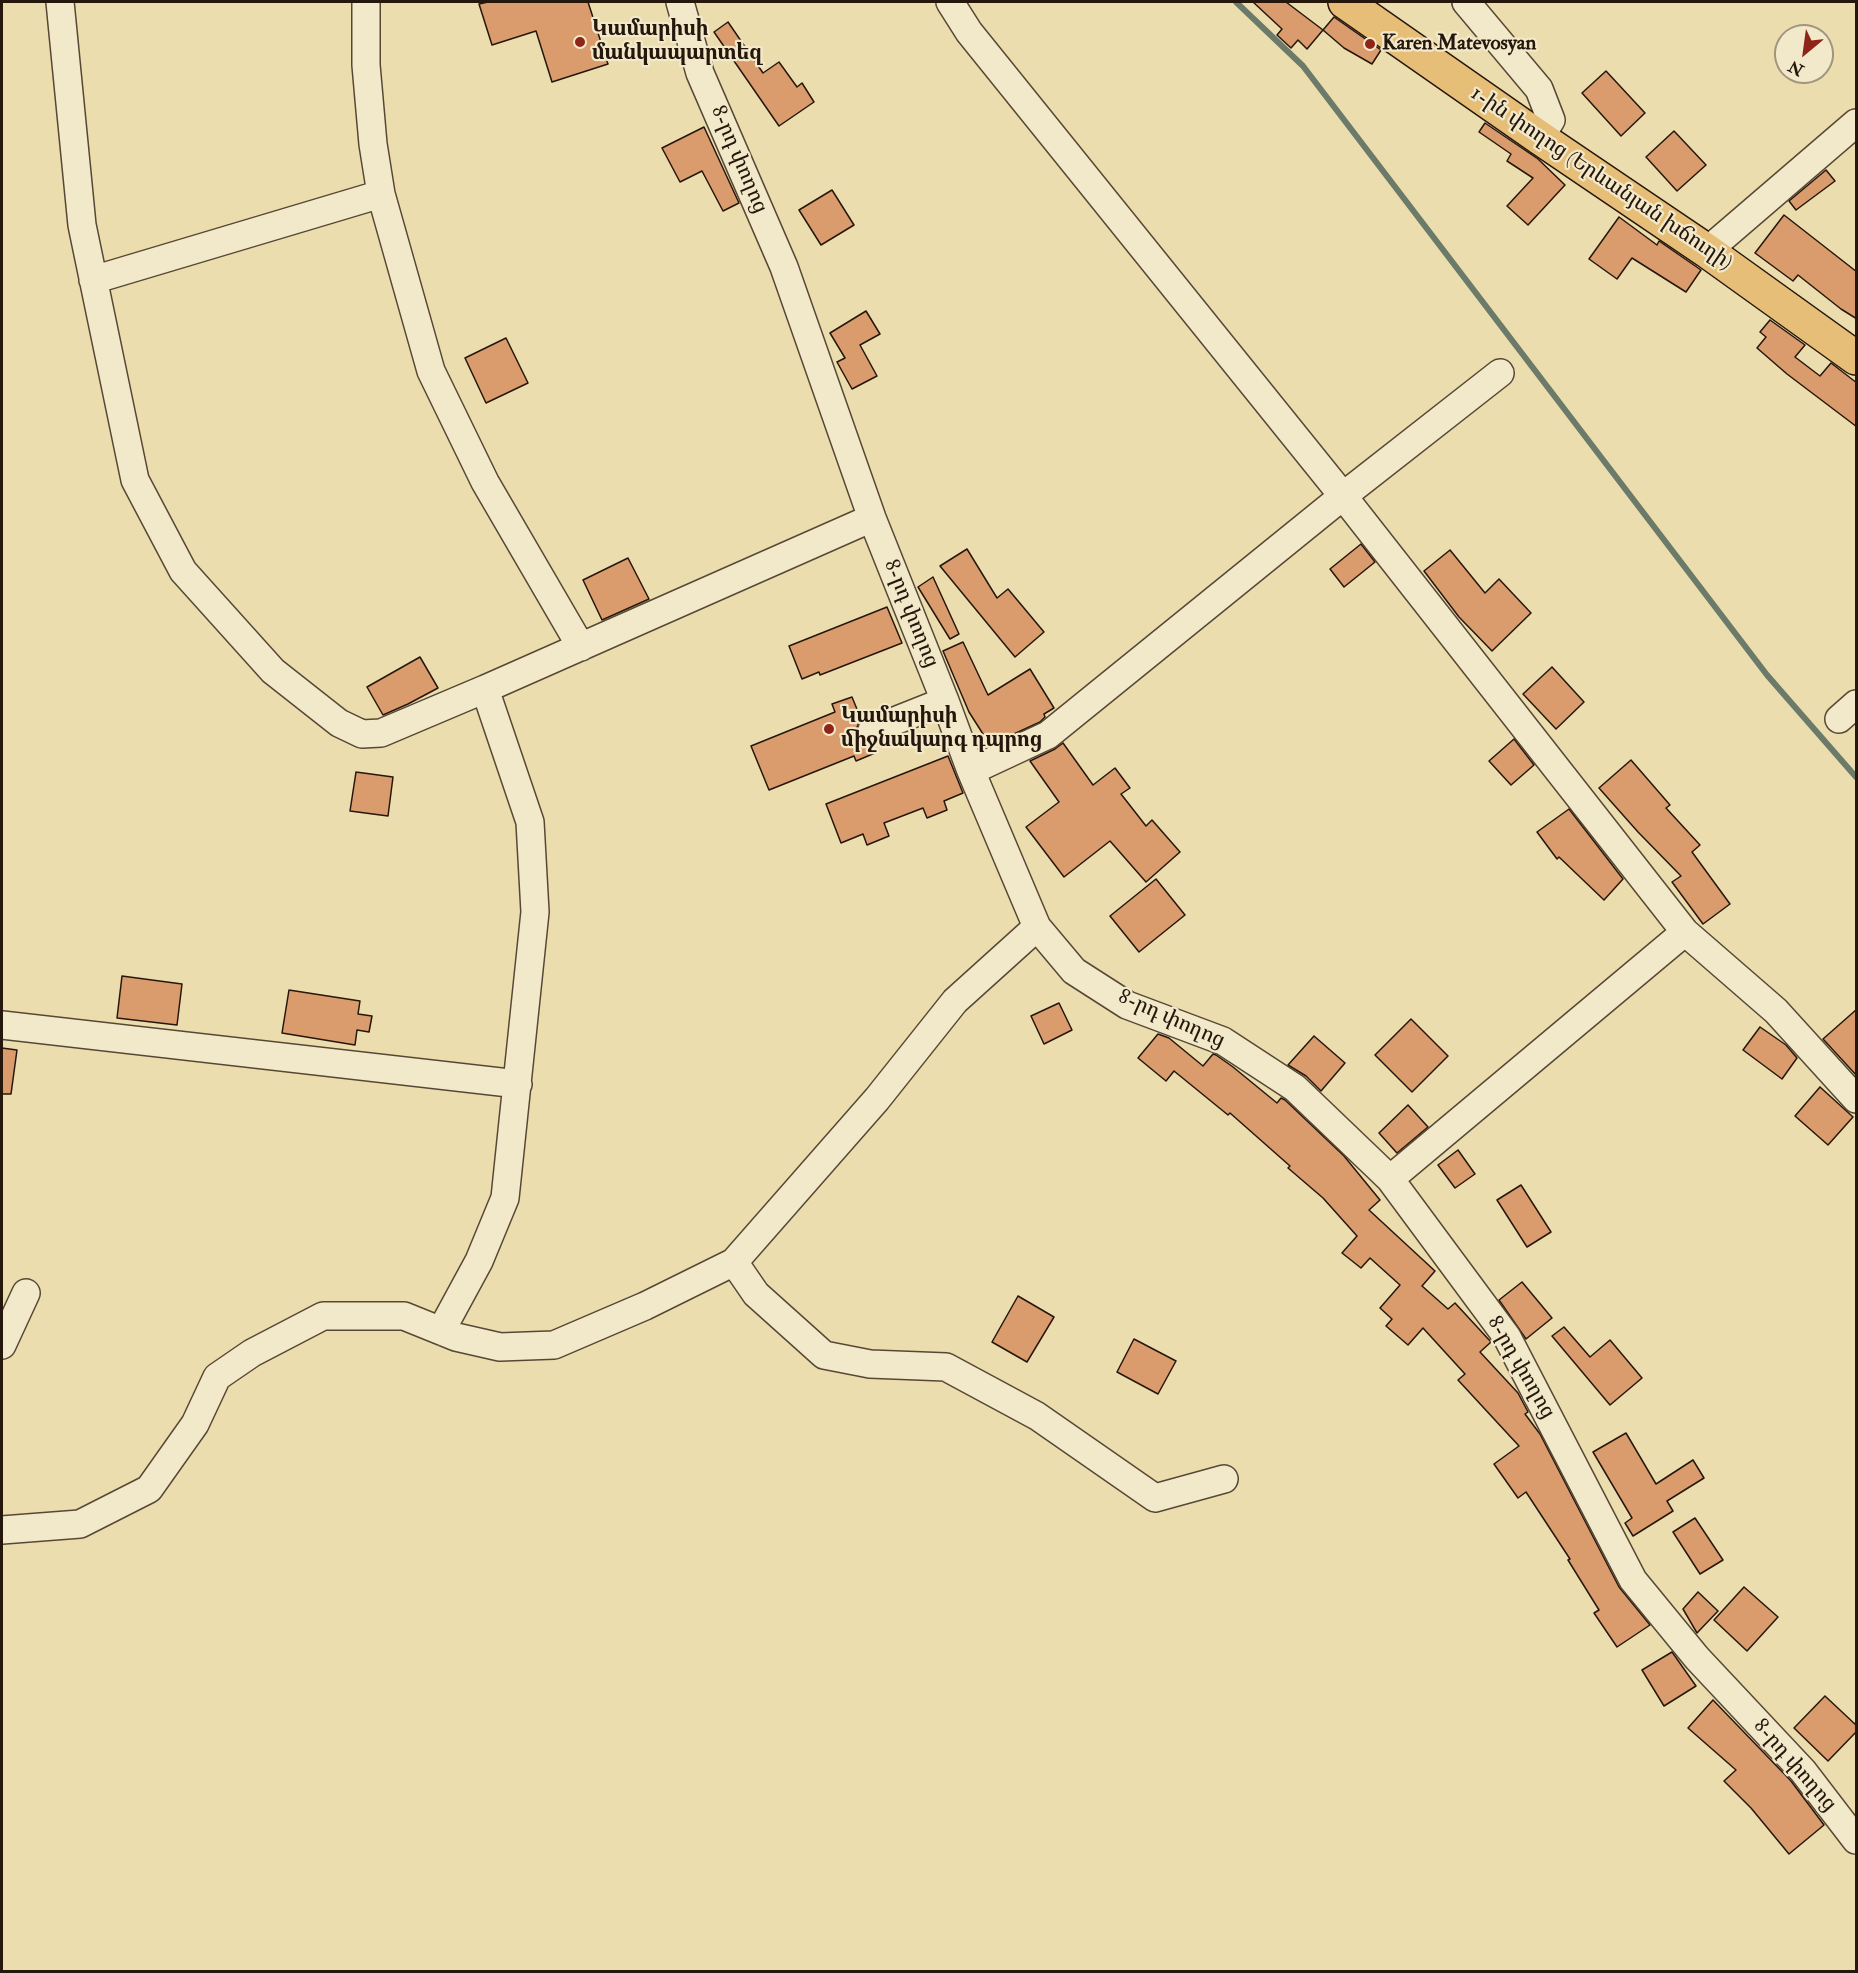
<!DOCTYPE html>
<html>
<head>
<meta charset="utf-8">
<style>
	body { margin:0 }
	#map { position:relative; width:1858px; height:1973px; overflow:hidden; background:#ebddae; font-family:"IM FELL Double Pica",serif }
	canvas { display:block }
	.frame { position:absolute; inset:0; border:3px solid #26170d; pointer-events:none }
	.north { position:absolute; left:1774px; top:24px; width:60px; height:60px; box-sizing:border-box; background:#f2e9ca; border:2px solid #a0957e; border-radius:50%; rotate:209deg; font-size:16px; font-weight:700; line-height:24px; text-align:center; color:#26170d }
	.north::after { content:''; display:block; margin:auto; width:21px; height:27px; background:#8f2418; clip-path:polygon(50% 0,100% 100%,50% 72%,0 100%) }
</style>
</head>
<body>
<div id="map">
<canvas width="1858" height="1973"></canvas>
<div class="frame"></div>
<div class="north">N</div>
</div>
<script>
const ctx = document.querySelector('canvas').getContext('2d');
ctx.lineJoin = 'round';
const poly = rows => new Path2D(rows.map(r => 'M' + r).join(''));
function trace(path, color, width, dash) { ctx.strokeStyle = color; ctx.lineWidth = width; ctx.lineCap = dash ? 'butt' : 'round'; ctx.setLineDash(dash || []); ctx.stroke(path); }
function paint(path, color) { ctx.fillStyle = color; ctx.fill(path, 'evenodd'); }
function drawText(font, color, halo, rows, align = 'center') {
  ctx.font = font + ' "IM FELL Double Pica","Noto Serif Armenian",serif'; ctx.lineWidth = 4.5; ctx.setLineDash([]); ctx.textBaseline = 'middle'; ctx.strokeStyle = halo; ctx.fillStyle = color; for (const [text, x, y, turn = 0] of rows) {
    ctx.save(); ctx.translate(x, y); ctx.rotate((+turn || 0) * Math.PI / 180); ctx.textAlign = isNaN(turn) ? turn : align; if (halo) ctx.strokeText(text, 0, 0); ctx.fillText(text, 0, 0); ctx.restore();
  }
}
trace(poly([
	[1236,2,1303,66,1767,675,1856,777]
]), '#6b7a69', 6);
const building = poly([
	[488,2,588,2,608,64,552,82,536,31,492,45,479,4,488,2],
	[1253,2,1286,2,1323,30,1307,49,1298,40,1291,48,1277,35,1282,29,1253,2],
	[1334,17,1381,50,1372,64,1344,48,1323,30,1334,17],
	[728,22,763,73,779,62,797,87,802,83,814,102,779,126,714,32,728,22],
	[1606,71,1645,113,1621,136,1582,93,1606,71],
	[1485,123,1538,159,1565,185,1528,225,1507,206,1533,178,1507,161,1511,154,1479,132,1485,123],
	[704,127,739,203,723,211,702,171,680,182,662,148,704,127],
	[1674,131,1706,165,1677,191,1646,157,1674,131],
	[1826,170,1835,181,1796,210,1789,201,1826,170],
	[832,190,854,225,821,245,799,210,832,190],
	[1784,215,1857,272,1857,319,1841,309,1798,275,1793,281,1755,253,1784,215],
	[1619,217,1657,245,1659,241,1701,270,1686,292,1632,258,1617,279,1589,259,1619,217],
	[866,311,880,334,860,345,877,376,852,389,837,362,845,358,830,333,866,311],
	[1770,320,1805,345,1795,357,1820,376,1831,363,1857,383,1857,427,1787,374,1757,348,1766,337,1760,332,1770,320],
	[506,338,528,383,486,403,465,358,506,338],
	[1361,544,1375,562,1344,587,1330,569,1361,544],
	[967,549,997,598,1008,589,1044,632,1015,657,940,566,967,549],
	[1450,550,1485,593,1499,579,1531,613,1492,651,1459,617,1424,571,1450,550],
	[628,558,649,599,602,620,583,580,628,558],
	[933,577,959,634,950,639,918,587,933,577],
	[887,607,902,643,820,675,819,672,802,679,789,646,887,607],
	[963,642,988,695,1030,669,1054,708,1044,714,1045,717,1040,722,990,745,969,712,943,651,963,642],
	[420,657,438,688,408,704,383,715,367,687,420,657],
	[1552,667,1584,702,1556,729,1523,694,1552,667],
	[852,697,861,719,857,727,858,736,863,743,872,745,875,753,856,761,854,756,769,790,751,746,835,712,832,704,852,697],
	[1514,739,1534,765,1511,785,1489,761,1514,739],
	[1063,743,1093,785,1115,768,1130,788,1121,794,1146,826,1152,820,1180,852,1146,882,1110,841,1064,877,1026,827,1059,802,1030,761,1055,749,1063,743],
	[948,756,963,793,944,801,947,810,927,818,923,808,884,823,889,836,867,845,863,834,841,843,826,804,948,756],
	[1631,760,1670,805,1666,808,1700,845,1692,852,1730,904,1703,924,1672,882,1681,876,1638,832,1599,788,1631,760],
	[356,772,393,777,388,816,350,811,356,772],
	[1569,809,1623,879,1604,900,1559,857,1557,859,1537,832,1569,809],
	[1156,879,1185,915,1139,952,1110,916,1156,879],
	[122,976,182,984,177,1025,117,1018,122,976],
	[289,990,360,1001,358,1014,372,1016,369,1032,357,1030,355,1045,282,1033,289,990],
	[1059,1003,1072,1030,1044,1044,1031,1016,1059,1003],
	[1857,1009,1857,1076,1823,1039,1857,1009],
	[1411,1019,1448,1056,1412,1092,1375,1055,1411,1019],
	[1760,1027,1786,1045,1797,1058,1782,1079,1743,1050,1760,1027],
	[1158,1034,1169,1038,1203,1066,1213,1054,1216,1055,1233,1067,1277,1103,1281,1098,1285,1100,1344,1156,1380,1200,1369,1210,1435,1271,1422,1286,1448,1309,1455,1303,1491,1342,1480,1352,1518,1393,1528,1412,1525,1414,1540,1434,1619,1587,1650,1625,1617,1647,1594,1613,1599,1610,1568,1560,1570,1559,1526,1492,1518,1498,1494,1464,1519,1446,1458,1380,1465,1374,1423,1328,1408,1345,1386,1326,1392,1319,1380,1308,1400,1285,1370,1258,1361,1268,1342,1253,1357,1236,1323,1198,1288,1168,1290,1166,1230,1113,1228,1115,1174,1071,1166,1081,1138,1058,1158,1034],
	[1314,1036,1345,1063,1321,1091,1306,1076,1288,1065,1314,1036],
	[2,1048,17,1050,11,1094,2,1094,2,1048],
	[1820,1087,1853,1117,1828,1145,1795,1116,1820,1087],
	[1408,1105,1428,1127,1397,1153,1379,1133,1408,1105],
	[1458,1150,1475,1174,1455,1188,1438,1165,1458,1150],
	[1521,1185,1551,1232,1527,1247,1497,1200,1521,1185],
	[1522,1282,1552,1318,1526,1339,1499,1300,1522,1282],
	[1018,1296,1054,1317,1027,1362,992,1342,1018,1296],
	[1564,1327,1590,1357,1610,1340,1642,1378,1610,1405,1552,1336,1564,1327],
	[1134,1339,1176,1361,1158,1394,1117,1372,1134,1339],
	[1626,1433,1656,1484,1693,1460,1704,1478,1667,1501,1673,1511,1633,1536,1625,1523,1632,1518,1593,1452,1626,1433],
	[1695,1518,1723,1560,1700,1574,1673,1532,1695,1518],
	[1744,1587,1778,1617,1747,1651,1714,1620,1744,1587],
	[1698,1592,1718,1611,1697,1633,1683,1609,1698,1592],
	[1672,1652,1696,1686,1664,1706,1642,1670,1672,1652],
	[1825,1696,1857,1726,1857,1731,1828,1761,1794,1728,1825,1696],
	[1713,1700,1791,1781,1824,1825,1789,1854,1751,1808,1724,1781,1736,1770,1688,1728,1713,1700]
]);
paint(building, '#da9b6d');
trace(building, '#26170d', 1.5);
const minor = poly([
	[60,2,82,225,135,480,183,571,273,671,339,723,362,734,381,733,485,689],
	[366,2,366,65,373,144,381,194,431,371,485,482,581,647],
	[680,2,700,73,784,267,872,518,945,701,971,771,1037,927,1074,971,1127,1005,1223,1041,1295,1088,1390,1179,1507,1337,1633,1580,1697,1658,1803,1771,1856,1840],
	[950,2,969,32,1343,496,1685,932,1776,1011,1856,1099],
	[1466,2,1539,89,1551,120,1540,138],
	[1707,251,1856,123],
	[93,280,381,194],
	[1839,719,1856,704],
	[872,730,945,701],
	[971,771,1048,735,1343,496,1500,373],
	[1037,927,955,1001,877,1099,734,1262,756,1294,824,1355,870,1364,946,1367,1037,1416,1155,1498,1224,1479],
	[2,1025,518,1084],
	[1390,1179,1685,932],
	[441,1331,479,1261,505,1198,535,912,530,822,485,689,872,518],
	[2,1345,26,1293],
	[2,1530,80,1524,149,1489,195,1424,217,1377,252,1353,323,1316,404,1316,456,1337,500,1347,554,1345,645,1306,734,1262]
]);
const major = poly([
	[1345,2,1540,138,1707,251,1856,358]
]);
trace(minor, '#574835', 30);
trace(major, '#26170d', 36);
trace(minor, '#f2e9ca', 27);
trace(major, '#e6be77', 33);
for (const [x, y, r, color] of [
	[580,42,6,"#8f2418"],
	[1370,44,6,"#8f2418"],
	[829,729,6,"#8f2418"]
]) { const dot = new Path2D(); dot.arc(x, y, r, 0, 2 * Math.PI); ctx.fillStyle = color; ctx.fill(dot); trace(dot, '#f2e9ca', 2); }
drawText('bold 21px', '#26170d', '#f2e9ca', [
	["Կամարիսի",592,30],
	["մանկապարտեզ",592,54],
	["Karen Matevosyan",1382,44],
	["Կամարիսի",841,717],
	["միջնակարգ դպրոց",841,741]
], 'left');
drawText('21px', '#26170d', '#f2e9ca', [
	["8-րդ փողոց",738,160,67],
	["1-ին փողոց (Երևանյան խճուղի)",1601,179,34],
	["8-րդ փողոց",910,614,68],
	["8-րդ փողոց",1171,1020,24],
	["8-րդ փողոց",1520,1368,60],
	["8-րդ փողոց",1794,1766,49]
]);
</script>
</body>
</html>
